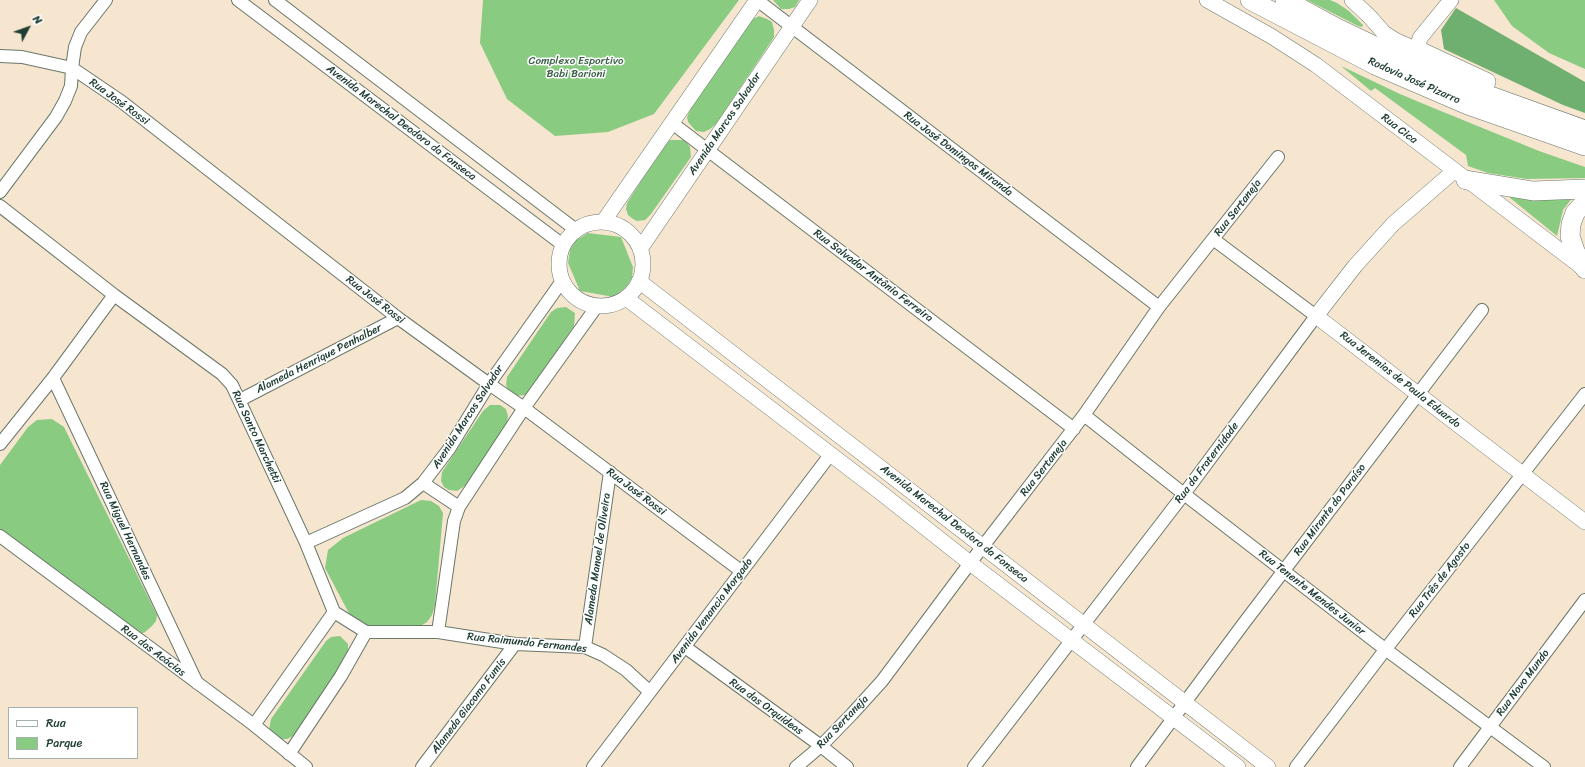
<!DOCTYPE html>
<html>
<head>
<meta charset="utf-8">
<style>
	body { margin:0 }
	#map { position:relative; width:1585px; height:767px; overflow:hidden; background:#f6e5cf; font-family:Sriracha,sans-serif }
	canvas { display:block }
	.legend { position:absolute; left:8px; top:707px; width:130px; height:52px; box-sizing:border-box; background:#fff; border:1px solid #a5b1ae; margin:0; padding:5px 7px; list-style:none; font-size:12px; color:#1f3d34 }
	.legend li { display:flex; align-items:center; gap:8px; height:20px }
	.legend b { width:20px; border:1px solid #a5b1ae }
	.north { position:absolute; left:8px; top:8px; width:40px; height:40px; -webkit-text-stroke:3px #fff; paint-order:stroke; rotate:49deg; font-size:11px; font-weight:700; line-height:16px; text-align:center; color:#1f3d34 }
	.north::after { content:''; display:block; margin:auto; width:14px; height:18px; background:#1f3d34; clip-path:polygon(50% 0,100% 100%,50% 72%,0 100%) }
</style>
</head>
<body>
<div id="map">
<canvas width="1585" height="767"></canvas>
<ul class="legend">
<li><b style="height:5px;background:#fff"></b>Rua</li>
<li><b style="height:11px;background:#8acb82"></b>Parque</li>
</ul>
<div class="north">N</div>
</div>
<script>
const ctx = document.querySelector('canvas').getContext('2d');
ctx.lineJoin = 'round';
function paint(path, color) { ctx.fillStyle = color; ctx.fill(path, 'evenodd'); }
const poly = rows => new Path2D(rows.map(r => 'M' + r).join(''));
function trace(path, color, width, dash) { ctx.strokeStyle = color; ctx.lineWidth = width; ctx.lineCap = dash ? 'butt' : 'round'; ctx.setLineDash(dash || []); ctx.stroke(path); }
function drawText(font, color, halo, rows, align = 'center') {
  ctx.font = font + ' Sriracha,sans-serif'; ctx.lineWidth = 3; ctx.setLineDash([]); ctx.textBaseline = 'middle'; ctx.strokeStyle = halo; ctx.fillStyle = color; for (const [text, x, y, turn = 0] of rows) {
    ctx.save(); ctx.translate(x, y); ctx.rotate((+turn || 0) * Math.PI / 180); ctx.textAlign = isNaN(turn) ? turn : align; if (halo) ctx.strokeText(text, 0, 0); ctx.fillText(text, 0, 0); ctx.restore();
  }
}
paint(poly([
	[483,0,739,0,654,114,608,132,555,136,507,99,480,43],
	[773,0,799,0,795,7,789,9,781,9],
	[1307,0,1330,0,1337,3,1349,11,1363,25,1362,27,1358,26],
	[1494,0,1585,0,1585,69,1549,53,1512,26],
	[759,16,767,19,772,22,774,30,774,37,716,124,710,129,704,132,696,131,688,122,687,117,692,106,751,20],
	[1341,66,1400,94,1431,107,1539,151,1585,167,1585,178,1527,179,1488,173,1468,166,1466,155,1375,88,1371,91],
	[670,140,683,140,687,143,690,147,691,157,651,214,645,220,637,221,633,219,628,215,626,209,627,203,662,148],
	[1509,197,1535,199,1573,197,1563,210,1557,236],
	[588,233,621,237,633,267,632,278,627,286,614,297,580,291,568,263,570,250,576,240],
	[566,307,575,313,574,326,530,390,525,395,515,396,509,392,506,385,507,377,551,312,557,308],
	[490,405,500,405,506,409,508,416,507,424,466,485,457,491,449,490,444,487,441,481,442,472,483,411],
	[52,419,64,427,157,615,156,621,152,626,145,632,139,635,0,531,0,465,28,427,37,420],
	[421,500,431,501,439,506,443,513,435,605,432,615,427,622,417,628,368,626,359,624,352,619,325,568,328,550,343,538],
	[340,636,348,644,348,654,293,736,287,739,278,739,269,730,271,719,326,641,331,637]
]), '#8acb82');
paint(poly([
	[1456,8,1585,82,1585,113,1563,105,1444,49,1441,30]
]), '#6faf70');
const minor = poly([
	[238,0,563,245],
	[275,0,576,230],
	[757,0,1159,307],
	[0,56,22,57,72,68,122,102,398,318,489,384,524,408,741,571],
	[672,123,1074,429],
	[0,192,56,117,65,101,71,86,72,68,75,47,81,32,106,0],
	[0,206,114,295,222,374,232,385,306,543,334,612,366,632],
	[53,378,197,683],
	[240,400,398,318],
	[1084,415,1184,494,1377,643,1544,767],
	[0,444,53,378,114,295],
	[423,483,459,507],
	[0,536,254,725,306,767],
	[306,543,405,498,423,483,449,449,489,384,562,281],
	[366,632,438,632,515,644,585,647,603,655,626,670,650,692],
	[438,632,454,521,459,507,524,408,597,306],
	[585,647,610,472],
	[685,647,821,746,847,767],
	[254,725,334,612],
	[289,754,341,676,366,632],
	[422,767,515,644],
	[593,767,830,455],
	[796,767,821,746,852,714,882,681,970,563,1084,415,1159,307,1278,157],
	[974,767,1184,494,1316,316,1213,239],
	[1137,767,1244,623,1482,310],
	[1296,767,1385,650,1585,394],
	[1460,767,1585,600]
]);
const tertiary = poly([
	[1207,0,1271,36,1316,65,1583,268],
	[1352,0,1370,17,1384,33,1395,40,1417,50,1420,38,1451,0],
	[1454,171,1393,224,1355,266,1316,316,1585,522],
	[603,222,757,0],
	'559 264a42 42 0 1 1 84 0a42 42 0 1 1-84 0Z',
	[640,249,810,0],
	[639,281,1268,767],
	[626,298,880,492,970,563,1238,767]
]);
const primary = poly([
	[1250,0,1375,65,1468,105,1585,146],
	[1285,0,1337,28,1431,73,1488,95,1585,130],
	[1417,50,1486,82],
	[1466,180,1533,191,1585,189],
	[1585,202,1575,213,1571,224,1570,236,1575,251,1585,269]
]);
trace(minor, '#6a786a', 14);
trace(tertiary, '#6a786a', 16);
trace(primary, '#6a786a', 20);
trace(minor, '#fff', 12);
trace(tertiary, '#fff', 15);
trace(primary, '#fff', 19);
drawText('11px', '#3a6048', '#fff', [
	["Complexo Esportivo",576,61],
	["Babi Barioni",576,74]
]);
drawText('11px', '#1f3d34', '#fff', [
	["Rodovia José Pizarro",1414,81,24],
	["Rua José Rossi",119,102,36],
	["Avenida Marechal Deodoro da Fonseca",401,123,37],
	["Avenida Marcos Salvador",725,124,-56],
	["Rua Cica",1399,129,37],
	["Rua José Domingos Miranda",958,154,37],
	["Rua Sertaneja",1238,208,-52],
	["Rua Salvador Antônio Ferreira",873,276,37],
	["Rua José Rossi",375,300,38],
	["Alameda Henrique Penhalber",319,359,-27],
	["Rua Jeremias de Paula Eduardo",1400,380,38],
	["Avenida Marcos Salvador",468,417,-57],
	["Rua Santo Marchetti",256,437,65],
	["Rua da Fraternidade",1207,463,-53],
	["Rua Sertaneja",1044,468,-52],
	["Rua José Rossi",636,492,37],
	["Rua Mirante do Paraíso",1330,510,-53],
	["Avenida Marechal Deodoro da Fonseca",954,524,38],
	["Rua Miguel Hernandes",125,531,65],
	["Alameda Manoel de Oliveira",598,559,-82],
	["Rua Três de Agosto",1440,580,-52],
	["Rua Tenente Mendes Junior",1312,593,38],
	["Avenida Venancio Morgado",712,611,-53],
	["Rua Raimundo Fernandes",527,643,6],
	["Rua das Acácias",153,651,37],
	["Rua Novo Mundo",1523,683,-53],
	["Alameda Giacomo Fumis",469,706,-53],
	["Rua das Orquideas",766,707,36],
	["Rua Sertaneja",843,722,-46]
]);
</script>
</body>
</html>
